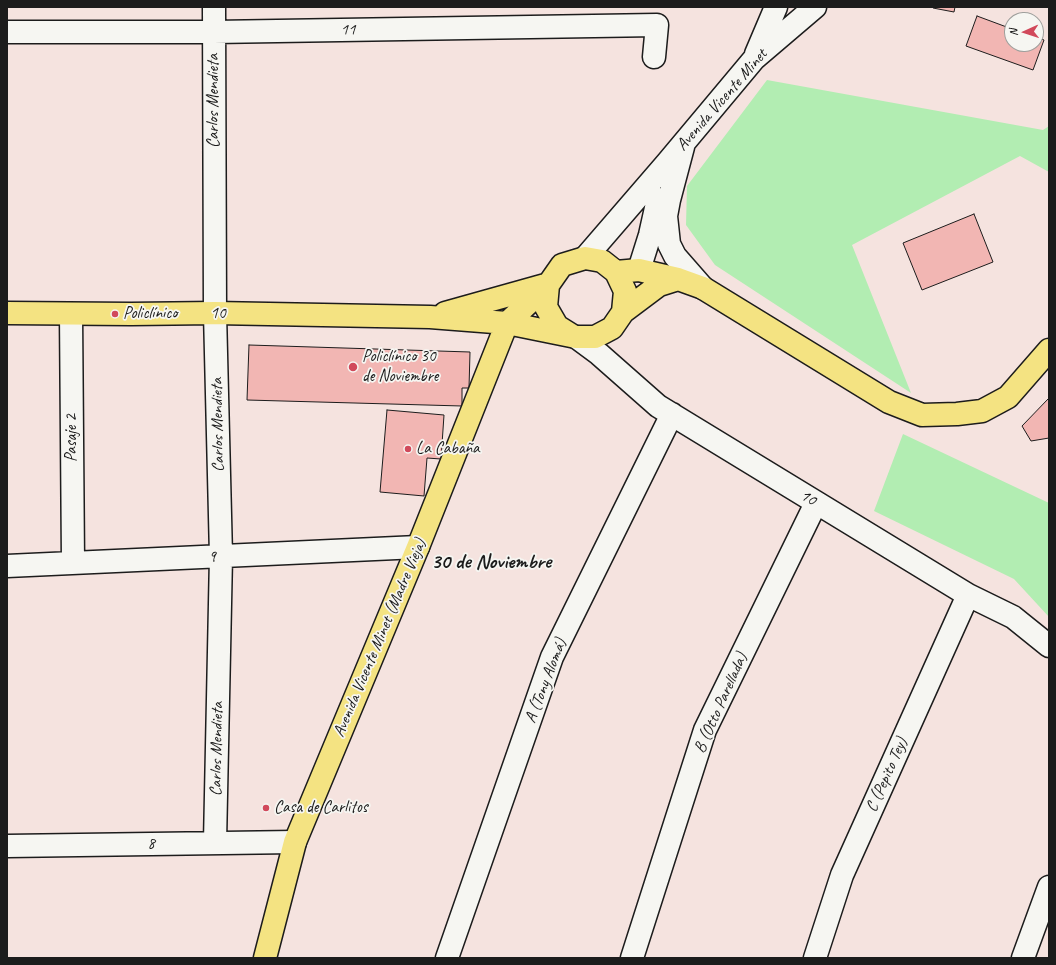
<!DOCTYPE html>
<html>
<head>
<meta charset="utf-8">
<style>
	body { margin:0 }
	#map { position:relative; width:1056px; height:965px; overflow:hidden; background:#f5e3df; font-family:Caveat,sans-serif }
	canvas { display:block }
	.frame { position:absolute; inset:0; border:8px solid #1c1c1c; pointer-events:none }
	.north { position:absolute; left:1004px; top:12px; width:40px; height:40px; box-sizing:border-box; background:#f6f6f2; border:1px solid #9f9f9c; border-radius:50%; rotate:267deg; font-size:11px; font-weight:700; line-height:16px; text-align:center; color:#1c1c1c }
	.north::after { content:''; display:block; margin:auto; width:14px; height:18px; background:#d1495b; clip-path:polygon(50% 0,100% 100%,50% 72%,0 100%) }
</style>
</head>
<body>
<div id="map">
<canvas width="1056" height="965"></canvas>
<div class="frame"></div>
<div class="north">N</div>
</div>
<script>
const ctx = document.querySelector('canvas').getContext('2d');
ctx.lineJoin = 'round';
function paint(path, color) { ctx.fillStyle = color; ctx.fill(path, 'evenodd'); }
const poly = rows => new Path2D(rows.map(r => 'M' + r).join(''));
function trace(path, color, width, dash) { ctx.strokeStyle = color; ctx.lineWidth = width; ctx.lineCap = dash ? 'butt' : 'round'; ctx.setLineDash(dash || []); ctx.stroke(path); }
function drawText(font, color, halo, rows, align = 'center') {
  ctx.font = font + ' Caveat,sans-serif'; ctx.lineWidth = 3.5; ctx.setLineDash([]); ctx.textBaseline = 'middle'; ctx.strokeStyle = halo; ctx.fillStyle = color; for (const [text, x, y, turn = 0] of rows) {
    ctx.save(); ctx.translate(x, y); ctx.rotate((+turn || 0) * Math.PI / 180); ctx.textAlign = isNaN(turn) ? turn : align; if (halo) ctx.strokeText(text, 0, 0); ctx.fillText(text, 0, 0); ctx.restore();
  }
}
paint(poly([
	[767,80,1043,130,1049,126,1049,172,1020,156,852,245,911,393,715,265,686,225,687,186],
	[903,434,1049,503,1049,617,1014,579,874,511]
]), '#b2edb2');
const building = poly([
	[933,7,955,7,954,12,933,8,933,7],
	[977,16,1012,29,1012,44,1036,44,1036,37,1044,40,1033,70,966,46,977,16],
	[974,214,993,262,922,290,903,243,974,214],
	[249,345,470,352,469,388,462,388,462,406,247,400,249,345],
	[1049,398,1049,438,1031,441,1022,426,1049,398],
	[387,410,444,415,441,459,427,458,424,496,380,492,387,410]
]);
paint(building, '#f2b6b3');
trace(building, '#1c1c1c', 1);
const minor = poly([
	[214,7,215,313,221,556,215,842],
	[7,32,214,32,657,25,654,57],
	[756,54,776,7],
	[683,147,669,200,666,216,669,244,675,256,703,288],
	[585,258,667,163,754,59,815,7],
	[639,270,650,235,658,199],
	[71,314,73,563],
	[576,337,599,354,658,406,968,595,1013,617,1049,646],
	[7,566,418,547],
	[7,846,295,842],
	[447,958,552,657,672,414],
	[632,958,705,730,816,503],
	[815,958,842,875,968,595],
	[1023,958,1049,887]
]);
const major = poly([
	[616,272,639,270,678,279,703,288,889,402,922,415,957,414,982,411,1008,397,1049,350],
	[548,285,546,307,557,326,573,336],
	[623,312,659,285,678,279],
	[7,313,131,314,215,313,430,317,507,323,576,337,595,337,612,328,623,312,625,291,616,272,602,261,585,258,562,265,548,285,507,323,418,547,295,842,265,958],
	[445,313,545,285]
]);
trace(minor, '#1c1c1c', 25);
trace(major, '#1c1c1c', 25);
trace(minor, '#f6f6f2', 22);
trace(major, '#f4e382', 22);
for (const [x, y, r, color] of [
	[115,314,4,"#d1495b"],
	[353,367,5,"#d1495b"],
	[408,449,4,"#d1495b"],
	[266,808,4,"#d1495b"]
]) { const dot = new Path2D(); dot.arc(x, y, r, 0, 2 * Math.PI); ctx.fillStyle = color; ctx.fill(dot); trace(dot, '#f6f6f2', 1.5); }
drawText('17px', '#1c1c1c', '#f6f6f2', [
	["11",348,30,-1],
	["Avenida Vicente Minet",722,100,-49],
	["Carlos Mendieta",214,101,-90],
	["10",218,314],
	["Carlos Mendieta",218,425,-91],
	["Pasaje 2",72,438,-90],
	["10",808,498,32],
	["9",212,557,-3],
	["Avenida Vicente Minet (Madre Vieja)",380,638,-67],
	["A (Tony Alomá)",546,681,-69],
	["B (Otto Parellada)",721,703,-66],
	["Carlos Mendieta",217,749,-89],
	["C (Pepito Tey)",887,775,-66],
	["8",151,844,-1]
]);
drawText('17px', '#1c1c1c', '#f6f6f2', [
	["Policlínico",123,314],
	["Policlínico 30",362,357],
	["de Noviembre",362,377],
	["La Cabaña",416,449],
	["Casa de Carlitos",274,808]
], 'left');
drawText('bold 21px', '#1c1c1c', '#f6f6f2', [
	["30 de Noviembre",491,562]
]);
</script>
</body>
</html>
